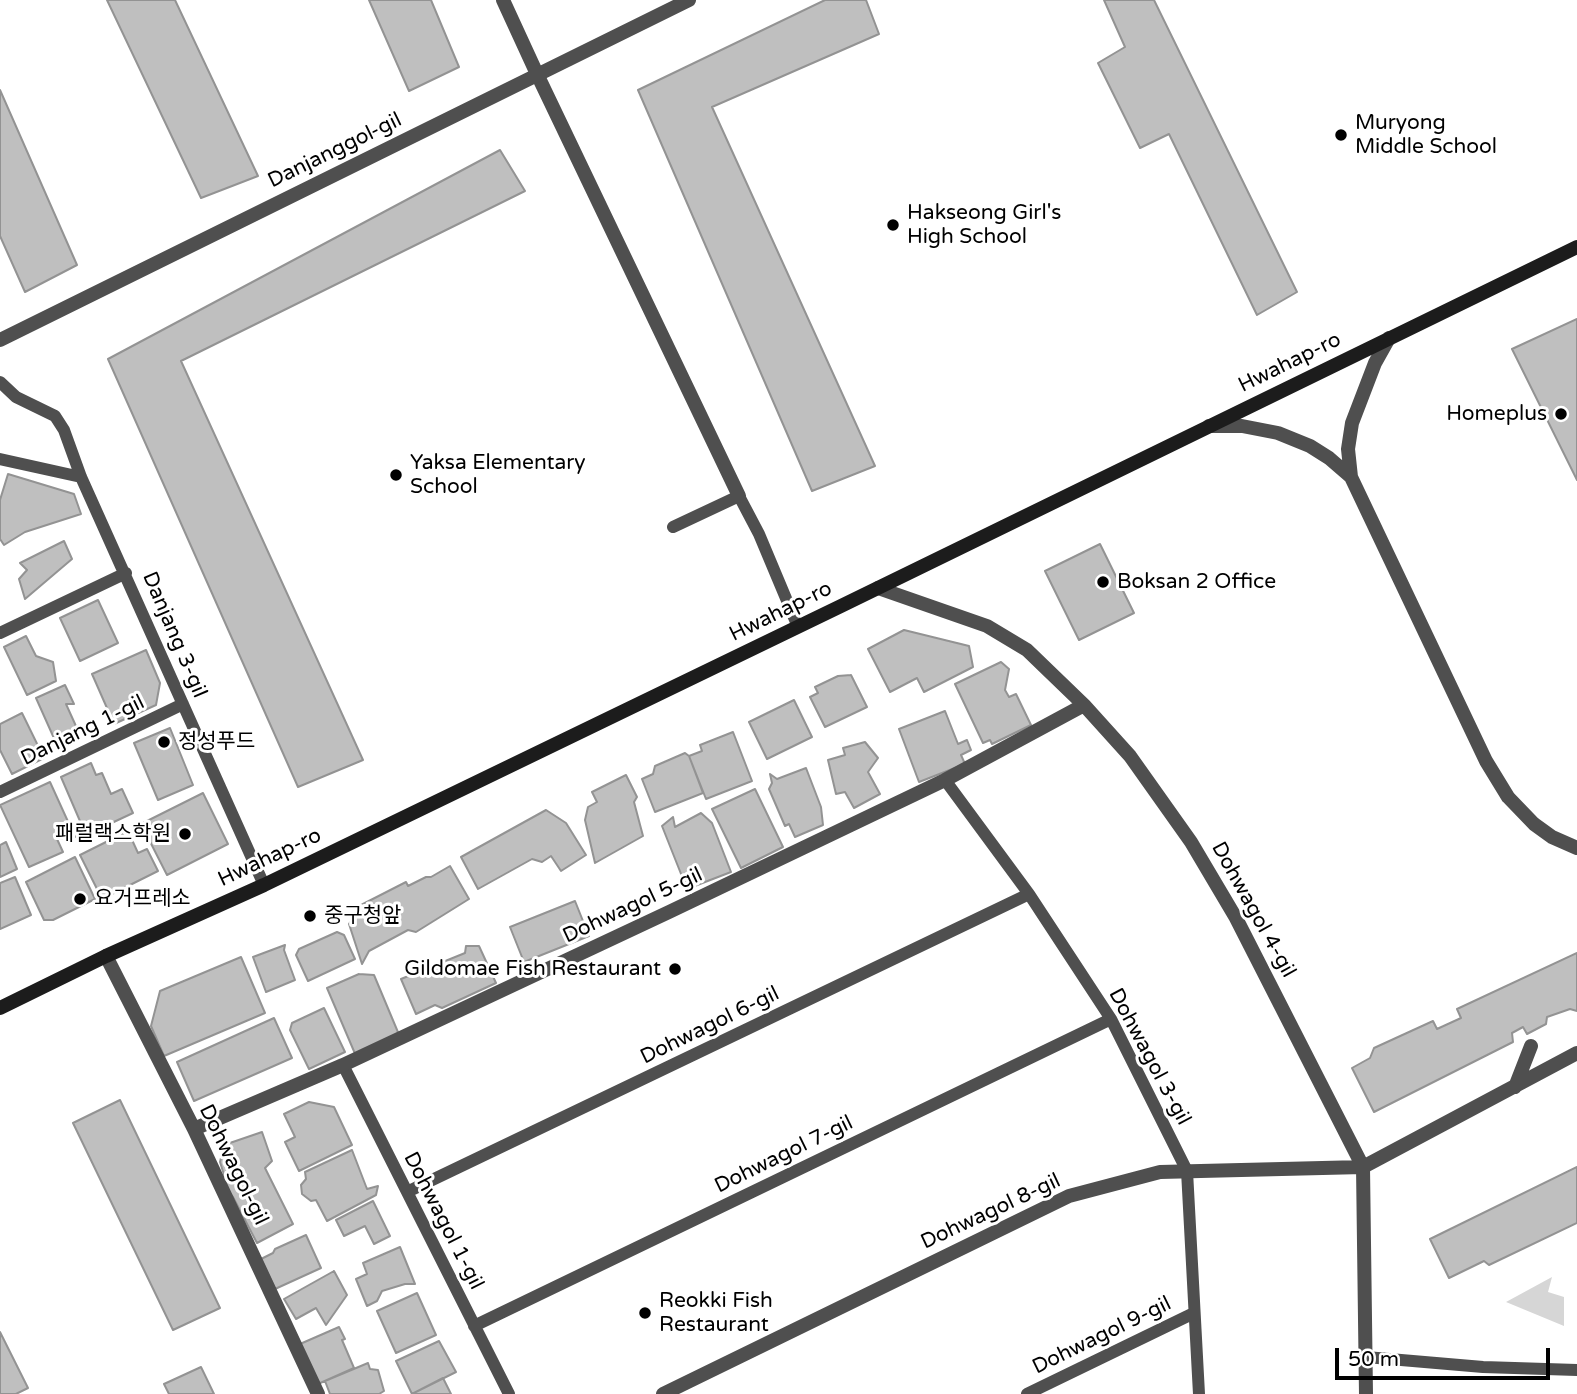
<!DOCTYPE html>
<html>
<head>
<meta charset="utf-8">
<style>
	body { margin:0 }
	#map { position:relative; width:1577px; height:1394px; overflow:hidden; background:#fff; font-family:"Varela Round",sans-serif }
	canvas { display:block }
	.scale { position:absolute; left:1335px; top:1348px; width:215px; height:32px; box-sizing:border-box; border:4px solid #000; border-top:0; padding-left:9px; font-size:21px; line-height:24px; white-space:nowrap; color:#000; -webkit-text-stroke:5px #fff; paint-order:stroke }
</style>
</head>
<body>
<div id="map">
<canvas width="1577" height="1394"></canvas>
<div class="scale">50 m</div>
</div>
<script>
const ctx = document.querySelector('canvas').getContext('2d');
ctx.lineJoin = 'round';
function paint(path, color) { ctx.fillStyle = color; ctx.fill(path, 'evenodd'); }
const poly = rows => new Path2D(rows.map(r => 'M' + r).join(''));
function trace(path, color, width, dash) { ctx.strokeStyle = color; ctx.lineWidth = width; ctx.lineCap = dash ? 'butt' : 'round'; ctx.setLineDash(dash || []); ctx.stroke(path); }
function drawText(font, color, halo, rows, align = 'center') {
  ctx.font = font + ' "Varela Round","Noto Sans KR",sans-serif'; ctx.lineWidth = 6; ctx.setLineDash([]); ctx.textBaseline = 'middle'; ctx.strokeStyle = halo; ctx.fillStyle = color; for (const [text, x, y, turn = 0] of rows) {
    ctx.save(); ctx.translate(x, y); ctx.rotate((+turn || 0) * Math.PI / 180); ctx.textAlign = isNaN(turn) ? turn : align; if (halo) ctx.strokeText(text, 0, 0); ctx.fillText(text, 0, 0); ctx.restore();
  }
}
paint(poly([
	[1552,1277,1548,1292,1564,1297,1564,1326,1506,1302]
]), '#d6d6d6');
const building = poly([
	[107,0,175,0,258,176,201,198,107,0],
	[369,0,431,0,459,67,409,91,369,0],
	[825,0,866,0,879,34,712,107,875,466,812,491,638,90,825,0],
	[1104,0,1154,0,1297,292,1257,315,1169,134,1140,148,1098,63,1125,47,1104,0],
	[0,90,77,265,25,292,0,236,0,90],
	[500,150,525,191,181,361,363,760,298,787,108,359,500,150],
	[1577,319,1577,480,1512,349,1577,319],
	[8,474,74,494,81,514,25,532,4,545,0,539,0,500,8,474],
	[64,541,72,559,25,599,19,579,27,570,20,563,64,541],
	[1100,544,1134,613,1079,640,1045,571,1100,544],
	[98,600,118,643,80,661,60,618,98,600],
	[904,630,969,646,973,667,924,692,917,678,890,692,868,649,904,630],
	[26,636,36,656,53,662,56,681,27,695,4,647,26,636],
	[146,650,160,683,156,705,114,724,92,674,146,650],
	[1001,662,1009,669,1005,690,1009,697,1016,694,1031,725,992,744,990,740,983,743,955,684,1001,662],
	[851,675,867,707,825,727,810,697,818,693,815,687,838,676,851,675],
	[65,685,74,704,66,704,80,735,57,745,36,698,65,685],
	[794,700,812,737,767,759,749,722,794,700],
	[945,711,958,744,967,740,971,750,961,755,965,764,919,782,899,729,945,711],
	[22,713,44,758,12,774,0,750,0,724,22,713],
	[170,728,193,785,158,800,134,743,170,728],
	[733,732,752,781,706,799,689,756,702,751,700,745,733,732],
	[865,742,878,758,868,772,880,794,854,808,845,792,836,794,828,760,845,755,843,748,865,742],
	[685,753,689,756,703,793,655,812,642,779,653,774,655,766,685,753],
	[91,763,96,775,102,773,111,794,122,789,133,813,86,835,61,777,91,763],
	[806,768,821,807,823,825,795,837,789,824,785,826,769,789,772,783,770,774,777,779,806,768],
	[626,775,637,797,634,802,643,836,595,863,585,820,588,807,597,802,592,792,626,775],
	[50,782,75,837,57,839,63,852,29,867,0,805,50,782],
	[755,789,783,847,741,868,712,809,755,789],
	[203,793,228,844,167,875,141,824,203,793],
	[546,810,566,823,586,855,561,871,551,856,542,862,532,859,478,889,461,857,546,810],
	[701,813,712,823,731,872,687,889,662,826,673,817,675,827,701,813],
	[128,831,138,853,147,849,158,871,102,899,80,855,128,831],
	[6,842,17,869,0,877,0,845,6,842],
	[75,857,95,899,53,920,44,920,26,882,75,857],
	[450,866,469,899,416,932,408,930,369,951,362,964,349,924,361,905,406,882,408,886,426,877,431,877,450,866],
	[15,877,31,915,0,929,0,883,15,877],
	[575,901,589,936,524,962,510,927,575,901],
	[337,932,344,935,355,959,308,981,296,955,299,949,337,932],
	[285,945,284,950,295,980,266,992,253,957,285,945],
	[466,946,479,946,496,983,442,1008,435,1005,416,1014,401,979,465,953,466,946],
	[1577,953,1577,1011,1570,1009,1547,1017,1546,1024,1527,1034,1523,1027,1512,1033,1513,1042,1374,1112,1352,1068,1370,1058,1374,1048,1433,1021,1437,1029,1461,1018,1457,1009,1577,953],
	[241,957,265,1013,164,1056,151,1026,160,991,241,957],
	[359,974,374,975,400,1037,356,1056,327,988,359,974],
	[324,1008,345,1052,309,1069,290,1030,292,1023,324,1008],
	[274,1018,292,1058,194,1101,177,1062,274,1018],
	[120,1100,220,1308,173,1330,73,1123,120,1100],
	[309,1102,334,1107,352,1145,299,1171,285,1142,295,1137,284,1114,309,1102],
	[262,1132,272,1161,265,1168,293,1224,257,1243,233,1197,220,1182,225,1178,220,1162,224,1145,262,1132],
	[352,1150,367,1189,378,1186,376,1195,327,1221,316,1200,311,1201,302,1194,301,1185,306,1179,305,1172,352,1150],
	[1577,1167,1577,1223,1489,1265,1484,1261,1449,1278,1430,1239,1577,1167],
	[373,1201,390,1236,374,1244,365,1226,344,1236,336,1220,373,1201],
	[306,1235,321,1268,275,1289,261,1259,273,1253,275,1249,306,1235],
	[400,1247,415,1284,405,1284,382,1291,377,1301,367,1306,356,1279,367,1274,363,1263,400,1247],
	[334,1271,347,1295,326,1325,316,1308,296,1319,284,1299,334,1271],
	[417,1293,436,1335,396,1353,377,1311,417,1293],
	[339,1327,345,1339,342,1340,354,1368,318,1384,300,1344,339,1327],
	[0,1332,28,1388,16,1394,0,1394,0,1332],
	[439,1341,456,1372,412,1394,396,1361,439,1341],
	[368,1363,370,1369,378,1370,384,1391,379,1394,330,1394,325,1381,368,1363],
	[201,1367,214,1394,169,1394,164,1384,201,1367],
	[443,1378,451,1394,412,1394,443,1378]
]);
paint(building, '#bfbfbf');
trace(building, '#939393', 2);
trace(poly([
	[0,382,16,397,55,416,64,430,81,477,264,885],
	[0,459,81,477],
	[673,527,739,496,759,534,798,627],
	[0,633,126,573],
	[945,780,1029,894,1111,1019,1187,1171,1199,1394],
	[0,792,183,704],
	[343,1065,509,1394],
	[407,1192,1029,894],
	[474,1326,1111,1019],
	[1366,1357,1483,1367,1577,1370],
	[1027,1394,1194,1313]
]), '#4f4f4f', 12);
trace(poly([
	[537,74,739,496]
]), '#4f4f4f', 14);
trace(poly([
	[503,0,537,74],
	[1389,338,1375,363,1352,423,1348,449,1351,477,1486,761,1508,797,1534,824,1552,837,1577,848],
	[0,340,689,0],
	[1209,426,1242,426,1278,433,1310,446,1329,458,1351,477],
	[878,588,987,626,1027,650,1084,705,1130,756,1191,842,1236,918,1363,1167,1366,1394],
	[106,956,194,1129,318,1394],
	[1515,1087,1531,1046],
	[194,1129,343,1065,669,912,945,780,1084,705],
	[663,1394,1069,1196,1160,1172,1363,1167,1577,1053]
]), '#4f4f4f', 14);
trace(poly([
	[0,1008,106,956,264,885,841,606,1577,247]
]), '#1c1c1c', 14);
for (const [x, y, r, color] of [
	[1341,135,7,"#000"],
	[893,225,7,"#000"],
	[1561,414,7,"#000"],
	[396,475,7,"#000"],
	[1103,582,7,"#000"],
	[164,742,7,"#000"],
	[185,834,7,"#000"],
	[80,899,7,"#000"],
	[310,916,7,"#000"],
	[675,969,7,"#000"],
	[645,1313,7,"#000"]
]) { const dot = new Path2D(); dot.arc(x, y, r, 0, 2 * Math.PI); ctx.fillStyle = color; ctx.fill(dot); trace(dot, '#fff', 2.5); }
drawText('21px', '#000', '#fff', [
	["Muryong",1355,123],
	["Middle School",1355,147],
	["Hakseong Girl's",907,213],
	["High School",907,237],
	["Homeplus",1547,414,"right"],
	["Yaksa Elementary",410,463],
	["School",410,487],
	["Boksan 2 Office",1117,582],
	["정성푸드",178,742],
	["패럴랙스학원",171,834,"right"],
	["요거프레소",94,899],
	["중구청앞",324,916],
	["Gildomae Fish Restaurant",661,969,"right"],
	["Reokki Fish",659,1301],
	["Restaurant",659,1325]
], 'left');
drawText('21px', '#000', '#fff', [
	["Danjanggol-gil",335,151,-26],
	["Hwahap-ro",1290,363,-26],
	["Hwahap-ro",781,612,-26],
	["Danjang 3-gil",174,635,67],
	["Danjang 1-gil",83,731,-26],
	["Hwahap-ro",270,858,-25],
	["Dohwagol 5-gil",633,906,-25],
	["Dohwagol 4-gil",1253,910,61],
	["Dohwagol 6-gil",710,1026,-26],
	["Dohwagol 3-gil",1149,1057,62],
	["Dohwagol 7-gil",784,1155,-26],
	["Dohwagol-gil",233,1165,64],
	["Dohwagol 8-gil",991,1212,-25],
	["Dohwagol 1-gil",443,1221,63],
	["Dohwagol 9-gil",1102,1336,-26]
]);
</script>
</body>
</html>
